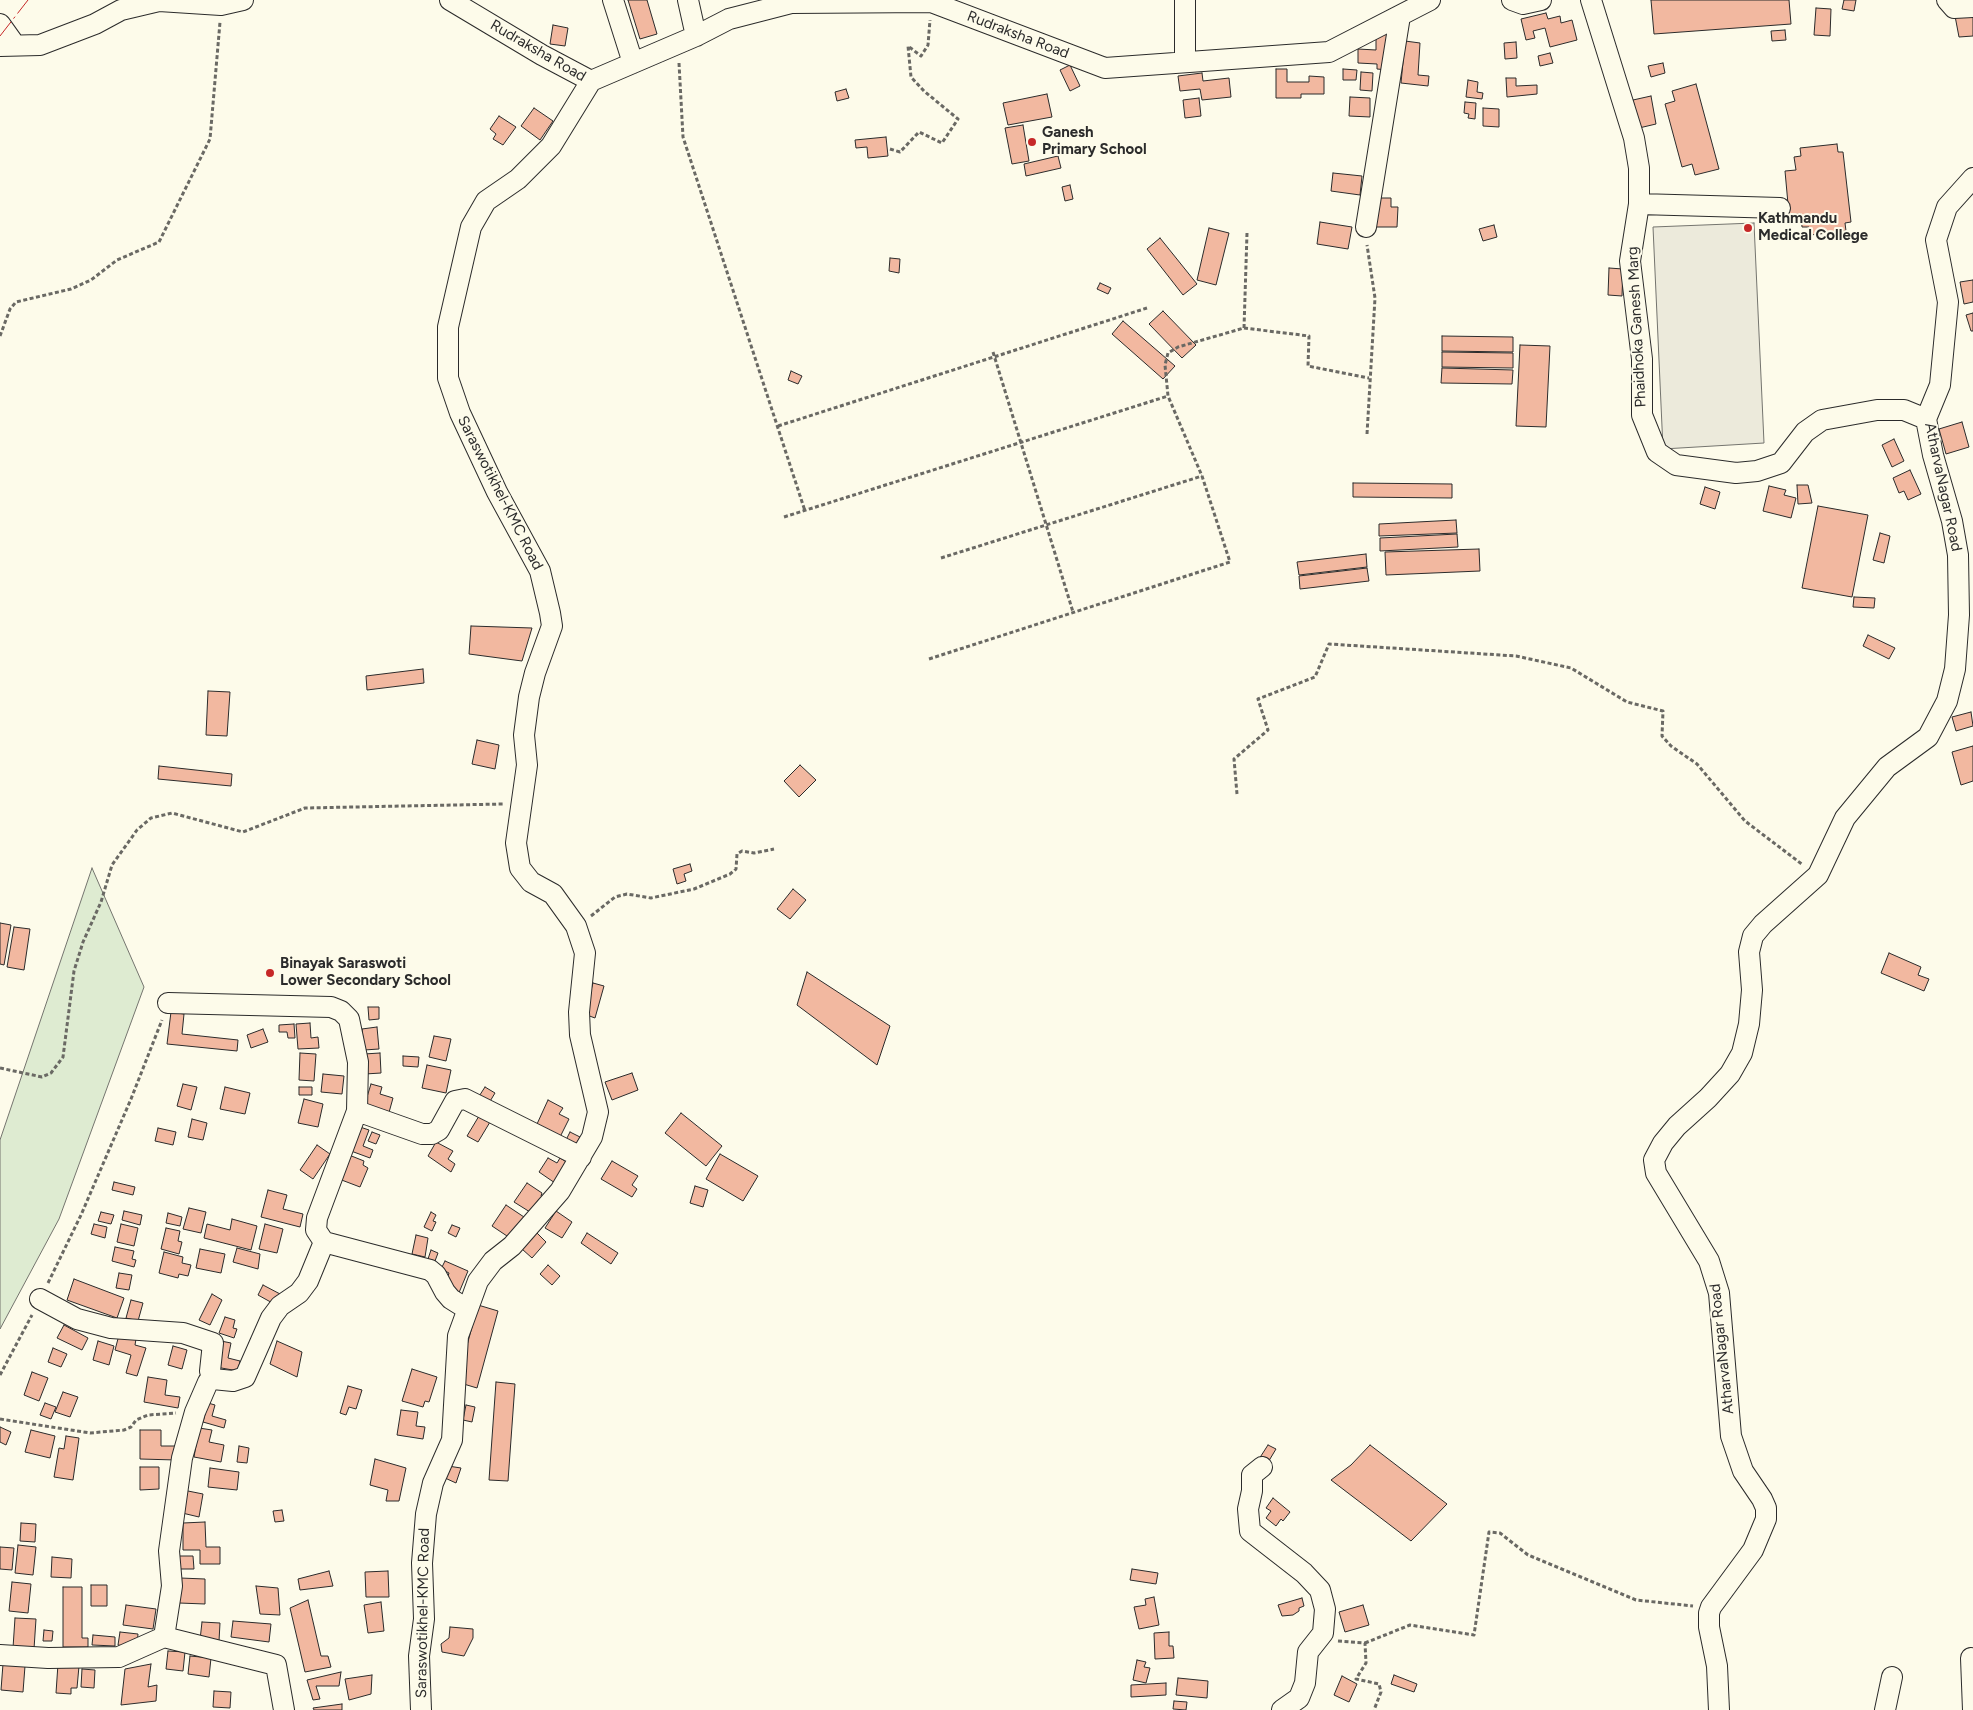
<!DOCTYPE html>
<html>
<head>
<meta charset="utf-8">
<style>
	body { margin:0 }
	canvas { display:block; background:#fdfbea }
</style>
</head>
<body>
<canvas width="1973" height="1710"></canvas>
<script>
const ctx = document.querySelector('canvas').getContext('2d');
ctx.lineJoin = 'round';
function paint(path, color) { ctx.fillStyle = color; ctx.fill(path, 'evenodd'); }
const poly = rows => new Path2D(rows.map(r => 'M' + r).join(''));
function trace(path, color, width, dash) { ctx.strokeStyle = color; ctx.lineWidth = width; ctx.lineCap = dash ? 'butt' : 'round'; ctx.setLineDash(dash || []); ctx.stroke(path); }
function drawText(font, color, halo, rows, align = 'center') {
  ctx.font = font + ' Figtree,sans-serif'; ctx.lineWidth = 4; ctx.setLineDash([]); ctx.textBaseline = 'middle'; ctx.strokeStyle = halo; ctx.fillStyle = color; for (const [text, x, y, turn = 0] of rows) {
    ctx.save(); ctx.translate(x, y); ctx.rotate((+turn || 0) * Math.PI / 180); ctx.textAlign = isNaN(turn) ? turn : align; if (halo) ctx.strokeText(text, 0, 0); ctx.fillText(text, 0, 0); ctx.restore();
  }
}
const green = poly([
	[92,868,144,987,59,1219,0,1329,0,1140,92,868]
]);
paint(green, '#deebd1');
trace(green, '#74746e', 1);
const parking = poly([
	[1754,223,1764,443,1663,449,1653,227,1754,223]
]);
paint(parking, '#eceadb');
trace(parking, '#74746e', 1);
const building = poly([
	[628,0,647,0,657,34,640,39,628,0],
	[1651,0,1789,0,1791,24,1654,34,1651,0],
	[1844,0,1856,0,1854,11,1842,9,1844,0],
	[1816,8,1831,9,1830,36,1814,35,1816,8],
	[1546,13,1548,19,1560,16,1561,23,1572,20,1577,40,1550,47,1545,28,1533,31,1535,38,1526,40,1521,19,1546,13],
	[1973,14,1973,36,1959,37,1955,16,1973,14],
	[553,25,568,28,565,46,550,44,553,25],
	[1376,30,1390,31,1388,70,1377,69,1377,64,1358,63,1358,49,1376,50,1376,30],
	[1785,30,1786,40,1772,41,1771,31,1785,30],
	[1405,41,1420,43,1418,75,1429,76,1428,86,1401,83,1405,41],
	[1516,42,1517,58,1505,59,1504,43,1516,42],
	[1550,53,1553,63,1540,66,1538,56,1550,53],
	[1663,63,1665,73,1651,77,1648,66,1663,63],
	[1070,65,1080,86,1070,91,1060,70,1070,65],
	[1276,69,1287,69,1287,82,1309,82,1309,76,1324,77,1324,94,1301,94,1301,98,1276,98,1276,69],
	[1343,69,1357,70,1356,80,1343,80,1343,69],
	[1361,72,1373,73,1372,91,1360,90,1361,72],
	[1202,73,1203,81,1229,78,1231,97,1202,100,1200,89,1180,91,1178,76,1202,73],
	[1506,78,1516,78,1516,86,1537,85,1537,94,1507,97,1506,78],
	[1468,80,1478,82,1477,92,1483,93,1482,99,1466,97,1468,80],
	[1696,84,1719,169,1695,175,1692,164,1682,167,1665,104,1675,101,1672,91,1696,84],
	[846,89,849,98,837,101,835,92,846,89],
	[1047,94,1052,117,1008,125,1003,103,1047,94],
	[1651,96,1656,124,1639,128,1633,100,1651,96],
	[1350,97,1370,98,1370,117,1349,116,1350,97],
	[1199,98,1201,116,1185,118,1183,100,1199,98],
	[1465,102,1476,103,1475,119,1468,118,1469,114,1464,113,1465,102],
	[534,108,553,121,540,140,521,126,534,108],
	[1483,108,1499,109,1499,127,1483,126,1483,108],
	[499,116,516,127,503,145,493,139,496,134,490,129,499,116],
	[1023,125,1029,161,1012,164,1005,128,1023,125],
	[886,137,888,156,868,158,867,147,856,148,855,140,886,137],
	[1837,144,1838,152,1843,152,1851,222,1845,223,1846,231,1810,235,1809,227,1802,227,1801,214,1789,215,1785,171,1796,170,1794,157,1801,156,1800,148,1837,144],
	[1058,156,1061,168,1026,176,1024,164,1058,156],
	[1333,173,1362,176,1360,195,1331,191,1333,173],
	[1070,185,1073,199,1065,201,1062,187,1070,185],
	[1372,198,1391,198,1391,207,1398,207,1397,227,1372,227,1372,198],
	[1320,222,1352,227,1348,249,1317,244,1320,222],
	[1494,225,1497,237,1483,241,1479,229,1494,225],
	[1209,228,1229,233,1216,285,1197,280,1209,228],
	[1160,238,1197,284,1183,295,1147,249,1160,238],
	[890,258,900,259,899,273,889,271,890,258],
	[1609,268,1623,269,1622,296,1608,295,1609,268],
	[1973,280,1973,302,1964,304,1960,282,1973,280],
	[1100,283,1111,288,1108,294,1097,289,1100,283],
	[1163,311,1196,345,1182,358,1149,324,1163,311],
	[1973,313,1973,331,1971,331,1966,315,1973,313],
	[1123,321,1175,366,1163,379,1112,334,1123,321],
	[1442,336,1513,337,1513,352,1442,351,1442,336],
	[1520,345,1550,346,1546,427,1516,426,1520,345],
	[1442,352,1513,353,1513,368,1442,367,1442,352],
	[1442,368,1513,370,1512,384,1441,383,1442,368],
	[791,371,802,376,798,384,788,380,791,371],
	[1962,422,1969,447,1946,454,1939,429,1962,422],
	[1894,439,1904,461,1892,467,1882,445,1894,439],
	[1910,470,1921,494,1908,500,1904,491,1899,493,1893,478,1910,470],
	[1353,483,1452,484,1452,498,1353,497,1353,483],
	[1797,485,1808,485,1812,503,1798,504,1797,485],
	[1769,486,1786,490,1784,495,1796,498,1791,518,1763,511,1769,486],
	[1705,487,1720,492,1715,509,1700,504,1705,487],
	[1818,506,1868,515,1852,597,1802,588,1818,506],
	[1456,520,1457,533,1379,536,1379,524,1456,520],
	[1880,533,1890,536,1884,563,1873,560,1880,533],
	[1457,534,1458,547,1380,551,1380,538,1457,534],
	[1479,549,1480,571,1386,575,1385,552,1479,549],
	[1366,554,1367,567,1299,575,1297,562,1366,554],
	[1367,568,1369,581,1300,589,1299,576,1367,568],
	[1854,597,1875,598,1874,608,1853,607,1854,597],
	[471,626,532,628,522,661,469,654,471,626],
	[1868,635,1895,648,1889,659,1863,646,1868,635],
	[423,669,424,683,367,690,366,676,423,669],
	[208,691,230,692,227,736,206,735,208,691],
	[1971,712,1973,726,1956,731,1952,717,1971,712],
	[477,740,499,745,495,769,472,764,477,740],
	[1973,746,1973,781,1961,785,1952,752,1973,746],
	[800,765,816,780,799,797,784,781,800,765],
	[159,766,232,774,231,786,158,779,159,766],
	[690,864,692,871,684,874,686,881,677,884,673,869,690,864],
	[793,889,806,900,790,919,777,909,793,889],
	[0,923,11,925,4,965,0,964,0,923],
	[14,927,30,929,24,970,7,967,14,927],
	[1889,953,1921,967,1918,975,1929,979,1924,991,1881,973,1889,953],
	[807,972,890,1026,877,1065,797,1005,807,972],
	[593,983,604,986,595,1018,584,1014,593,983],
	[368,1007,379,1007,379,1019,369,1020,368,1007],
	[171,1012,184,1014,182,1034,238,1040,237,1051,167,1044,171,1012],
	[310,1023,311,1038,318,1037,319,1048,298,1049,296,1024,310,1023],
	[294,1024,295,1038,288,1038,287,1032,279,1032,279,1025,294,1024],
	[377,1027,379,1049,364,1050,362,1029,377,1027],
	[263,1029,268,1042,251,1048,247,1035,263,1029],
	[434,1036,451,1039,446,1061,429,1057,434,1036],
	[300,1053,316,1054,314,1081,299,1080,300,1053],
	[380,1053,381,1073,365,1074,364,1054,380,1053],
	[403,1056,419,1057,418,1067,403,1066,403,1056],
	[427,1065,451,1070,446,1093,422,1088,427,1065],
	[632,1073,638,1090,612,1100,605,1082,632,1073],
	[323,1074,344,1076,342,1094,321,1092,323,1074],
	[183,1084,197,1087,191,1110,177,1106,183,1084],
	[371,1084,382,1087,380,1094,393,1098,388,1116,363,1110,371,1084],
	[225,1087,250,1093,245,1114,220,1109,225,1087],
	[299,1087,312,1087,312,1095,299,1095,299,1087],
	[485,1087,495,1093,486,1108,476,1101,485,1087],
	[304,1099,323,1104,318,1127,298,1123,304,1099],
	[548,1100,563,1108,559,1114,569,1119,559,1139,552,1135,553,1132,537,1124,548,1100],
	[681,1113,722,1146,706,1166,665,1133,681,1113],
	[479,1116,490,1122,478,1142,467,1136,479,1116],
	[192,1119,207,1123,203,1140,188,1137,192,1119],
	[360,1127,369,1130,363,1146,373,1150,370,1158,351,1151,360,1127],
	[158,1128,176,1132,173,1145,155,1141,158,1128],
	[372,1132,380,1135,376,1144,368,1141,372,1132],
	[570,1132,580,1137,576,1145,566,1140,570,1132],
	[436,1142,453,1151,448,1159,455,1164,451,1172,428,1156,436,1142],
	[317,1145,330,1154,313,1179,300,1170,317,1145],
	[720,1154,758,1176,743,1201,706,1179,720,1154],
	[349,1155,364,1161,363,1165,368,1168,360,1187,339,1179,349,1155],
	[548,1158,557,1163,560,1158,568,1163,555,1183,539,1172,548,1158],
	[612,1161,638,1176,632,1185,637,1189,632,1197,601,1179,612,1161],
	[114,1182,135,1187,133,1195,112,1190,114,1182],
	[527,1183,542,1193,541,1196,545,1199,530,1212,514,1202,527,1183],
	[695,1186,708,1190,703,1207,690,1203,695,1186],
	[268,1190,287,1195,283,1209,303,1214,300,1227,261,1217,268,1190],
	[506,1205,524,1217,510,1238,492,1226,506,1205],
	[189,1208,206,1212,201,1233,183,1229,189,1208],
	[124,1211,142,1215,140,1225,122,1220,124,1211],
	[556,1211,572,1222,562,1238,545,1228,556,1211],
	[101,1212,114,1215,111,1224,98,1221,101,1212],
	[431,1212,436,1215,433,1221,436,1222,432,1231,424,1227,431,1212],
	[168,1213,182,1217,180,1226,166,1223,168,1213],
	[232,1219,257,1226,251,1250,204,1238,207,1224,230,1230,232,1219],
	[94,1224,107,1227,105,1238,91,1234,94,1224],
	[121,1224,138,1228,134,1246,117,1242,121,1224],
	[265,1224,283,1229,277,1253,259,1249,265,1224],
	[452,1225,460,1228,456,1237,448,1233,452,1225],
	[166,1228,180,1231,178,1241,182,1242,179,1254,161,1249,166,1228],
	[536,1232,546,1242,532,1258,522,1249,536,1232],
	[587,1233,618,1253,611,1264,581,1243,587,1233],
	[416,1235,428,1238,425,1257,412,1254,416,1235],
	[115,1247,134,1251,132,1259,136,1260,134,1267,112,1261,115,1247],
	[237,1248,260,1254,258,1269,233,1262,237,1248],
	[200,1249,225,1254,221,1273,196,1268,200,1249],
	[431,1250,438,1253,435,1261,428,1259,431,1250],
	[164,1252,183,1257,182,1263,191,1265,188,1276,179,1274,178,1278,159,1273,164,1252],
	[445,1261,468,1271,458,1295,446,1282,449,1273,441,1269,445,1261],
	[548,1265,560,1276,552,1285,540,1274,548,1265],
	[119,1273,132,1275,129,1290,116,1288,119,1273],
	[74,1279,124,1298,117,1318,67,1300,74,1279],
	[263,1285,282,1295,276,1305,258,1295,263,1285],
	[212,1294,222,1300,210,1325,199,1320,212,1294],
	[131,1300,143,1303,138,1321,126,1318,131,1300],
	[478,1305,498,1311,477,1388,457,1382,478,1305],
	[225,1317,235,1320,233,1328,237,1329,234,1338,219,1333,225,1317],
	[64,1325,88,1338,82,1350,57,1338,64,1325],
	[119,1335,136,1339,135,1345,146,1348,137,1376,126,1373,131,1355,115,1350,119,1335],
	[98,1341,114,1346,109,1365,93,1360,98,1341],
	[221,1341,231,1343,228,1358,240,1361,238,1371,216,1367,221,1341],
	[277,1341,302,1352,297,1377,270,1364,277,1341],
	[173,1346,187,1350,182,1369,168,1365,173,1346],
	[53,1348,67,1354,61,1367,48,1362,53,1348],
	[412,1369,437,1377,429,1402,425,1401,423,1407,402,1401,412,1369],
	[32,1372,48,1378,39,1401,24,1395,32,1372],
	[148,1377,167,1380,165,1395,180,1397,178,1408,144,1402,148,1377],
	[496,1382,515,1384,508,1481,489,1480,496,1382],
	[348,1386,362,1390,356,1409,349,1407,346,1415,340,1413,348,1386],
	[63,1392,78,1397,70,1417,55,1412,63,1392],
	[45,1403,56,1407,51,1419,40,1415,45,1403],
	[208,1403,215,1405,212,1416,226,1420,224,1428,203,1422,208,1403],
	[466,1405,475,1407,472,1422,463,1420,466,1405],
	[401,1410,418,1412,416,1426,425,1427,423,1439,397,1435,401,1410],
	[0,1427,11,1432,6,1445,0,1442,0,1427],
	[199,1428,212,1430,209,1442,224,1445,221,1462,194,1457,199,1428],
	[31,1430,55,1436,50,1458,25,1452,31,1430],
	[140,1430,161,1430,161,1446,177,1446,176,1460,140,1459,140,1430],
	[66,1436,79,1438,73,1480,54,1477,59,1448,64,1449,66,1436],
	[1268,1445,1276,1449,1267,1464,1259,1459,1268,1445],
	[1370,1445,1447,1504,1411,1541,1331,1480,1351,1465,1370,1445],
	[239,1446,249,1448,247,1463,237,1462,239,1446],
	[375,1459,406,1468,399,1501,386,1501,388,1490,370,1485,375,1459],
	[448,1466,461,1468,456,1483,445,1478,448,1466],
	[140,1467,159,1467,159,1489,140,1490,140,1467],
	[210,1468,239,1472,237,1490,208,1487,210,1468],
	[183,1490,203,1494,199,1517,178,1512,183,1490],
	[1273,1498,1290,1512,1283,1521,1281,1519,1276,1526,1266,1518,1271,1511,1266,1508,1273,1498],
	[282,1510,284,1521,275,1522,273,1511,282,1510],
	[205,1522,206,1547,220,1547,220,1564,200,1564,200,1550,183,1550,183,1523,205,1522],
	[21,1523,36,1524,35,1542,20,1541,21,1523],
	[18,1545,36,1547,33,1575,15,1573,18,1545],
	[0,1547,14,1548,12,1570,0,1569,0,1547],
	[179,1556,193,1556,194,1569,180,1569,179,1556],
	[52,1557,72,1559,71,1578,51,1577,52,1557],
	[1132,1569,1158,1573,1156,1584,1130,1580,1132,1569],
	[329,1571,333,1586,300,1590,298,1579,329,1571],
	[388,1571,389,1597,366,1597,365,1572,388,1571],
	[180,1578,205,1579,205,1604,179,1603,180,1578],
	[12,1582,31,1584,28,1613,9,1611,12,1582],
	[91,1585,107,1585,107,1606,91,1606,91,1585],
	[256,1586,278,1588,280,1615,260,1614,256,1586],
	[63,1587,82,1587,82,1638,88,1638,88,1647,63,1647,63,1587],
	[1154,1597,1159,1625,1139,1629,1134,1607,1146,1605,1145,1599,1154,1597],
	[1302,1598,1304,1606,1299,1608,1299,1611,1293,1615,1282,1616,1278,1605,1302,1598],
	[308,1600,321,1656,328,1656,331,1667,305,1672,290,1608,308,1600],
	[381,1602,384,1631,368,1633,364,1605,381,1602],
	[126,1605,156,1609,153,1629,123,1625,126,1605],
	[1363,1605,1369,1625,1345,1632,1339,1612,1363,1605],
	[15,1618,36,1619,34,1649,13,1648,15,1618],
	[233,1621,271,1624,269,1642,231,1637,233,1621],
	[202,1622,220,1623,219,1641,200,1640,202,1622],
	[450,1627,473,1629,473,1638,464,1656,442,1652,441,1644,449,1638,450,1627],
	[44,1630,53,1631,52,1641,43,1641,44,1630],
	[120,1632,138,1634,137,1644,129,1647,118,1645,120,1632],
	[1169,1632,1169,1646,1173,1646,1174,1658,1155,1659,1154,1633,1169,1632],
	[93,1635,115,1637,115,1646,92,1645,93,1635],
	[168,1651,185,1652,183,1671,166,1669,168,1651],
	[190,1656,211,1658,209,1677,188,1674,190,1656],
	[1137,1660,1146,1662,1144,1667,1150,1668,1146,1683,1133,1680,1137,1660],
	[3,1664,25,1666,23,1692,1,1690,3,1664],
	[58,1664,79,1666,77,1688,71,1688,71,1694,56,1693,58,1664],
	[151,1664,148,1687,157,1685,156,1701,121,1705,125,1669,151,1664],
	[82,1669,95,1670,94,1688,81,1687,82,1669],
	[341,1672,339,1686,316,1686,320,1699,313,1700,307,1680,341,1672],
	[372,1675,371,1694,349,1700,345,1679,372,1675],
	[1394,1675,1417,1684,1414,1692,1391,1684,1394,1675],
	[1342,1676,1357,1684,1349,1702,1334,1695,1342,1676],
	[1178,1678,1208,1681,1207,1698,1176,1695,1178,1678],
	[1166,1683,1166,1695,1131,1697,1131,1685,1166,1683],
	[214,1691,231,1692,230,1708,213,1707,214,1691],
	[1174,1701,1187,1702,1186,1710,1173,1709,1174,1701],
	[342,1704,342,1710,314,1710,313,1708,342,1704]
]);
paint(building, '#f2b8a0');
trace(building, '#2b2b2b', 1);
const minor = poly([
	[450,0,542,55,591,81],
	[613,0,633,63],
	[688,0,696,36],
	[1185,0,1185,61],
	[1512,0,1523,4,1541,0],
	[1591,0,1634,138,1639,168,1639,204,1630,261,1642,359,1642,415,1657,452,1676,465,1736,473,1757,471,1781,463,1805,432,1822,420,1877,410,1904,410,1926,419],
	[1947,0,1954,8,1973,7],
	[0,24,15,45],
	[0,46,40,45,95,24,121,10,159,1,221,5,243,0],
	[591,81,696,36,729,19,791,3,931,2,1105,68,1329,52,1430,0],
	[1639,204,1780,208],
	[1366,227,1400,16],
	[168,1003,331,1007,341,1011,349,1019,358,1062,357,1111,422,1134,432,1134,439,1130,455,1101,465,1099,581,1157],
	[324,1242,430,1270,436,1275,445,1292,451,1299,467,1309],
	[40,1299,77,1319,111,1328,183,1333,213,1343,210,1371,213,1379],
	[1262,1467,1252,1475,1252,1491,1248,1509,1250,1531,1304,1573,1320,1590,1325,1609,1323,1633,1308,1652,1305,1683,1299,1698,1282,1710],
	[0,1655,48,1658,119,1657,164,1637],
	[1971,1658,1973,1710],
	[284,1710,276,1665,164,1637,172,1586,169,1551,182,1458,195,1412,208,1382,213,1379,233,1381,245,1377,271,1318,280,1306,299,1293,308,1281,324,1242,316,1230,317,1218,357,1111],
	[421,1710,419,1656,424,1619,422,1563,426,1514,433,1483,452,1440,458,1336,478,1281,493,1261,512,1246,560,1191,592,1137,598,1112,580,1035,579,1012,585,953,576,926,553,894,531,882,520,868,516,843,527,765,524,735,529,697,535,673,552,626,550,613,540,571,497,492,460,413,448,378,448,327,471,227,486,201,518,179,551,146,591,81],
	[1719,1710,1717,1666,1709,1627,1709,1613,1711,1607,1753,1550,1766,1519,1766,1508,1762,1499,1743,1471,1731,1436,1719,1293,1709,1261,1656,1173,1654,1160,1663,1143,1677,1126,1708,1098,1730,1074,1742,1053,1749,1024,1752,990,1749,952,1753,936,1763,924,1818,875,1845,818,1887,767,1928,737,1947,701,1955,669,1959,615,1958,555,1952,521,1933,455,1926,419,1940,385,1948,302,1936,240,1947,207,1973,178],
	[1885,1710,1892,1677]
]);
trace(minor, '#2b2b2b', 22);
trace(poly([
	[679,63,683,137,805,511],
	[890,149,900,152,919,132,942,143,958,119,924,91,911,77,908,46,921,56,928,45,930,20],
	[1244,328,1309,336,1308,366,1369,378],
	[0,336,10,309,16,302,71,289,91,280,117,260,159,242,210,139,220,22],
	[993,352,1073,612],
	[778,426,1147,308],
	[1367,434,1375,298,1367,245],
	[784,517,1168,396],
	[941,558,1202,476],
	[929,659,1230,562,1202,476,1168,396,1165,365,1168,353,1178,347,1244,328,1247,233],
	[1237,794,1234,759,1268,730,1258,699,1315,677,1329,644,1516,656,1571,668,1627,702,1663,711,1662,736,1671,746,1697,764,1745,821,1803,865],
	[591,916,615,897,627,894,651,898,694,889,730,874,736,869,737,854,742,851,754,853,774,849],
	[0,1068,42,1077,51,1073,63,1057,74,971,83,942,101,902,112,865,137,830,151,818,172,813,243,832,305,808,503,804],
	[48,1283,81,1215,131,1099,162,1020],
	[0,1375,32,1315],
	[0,1419,90,1433,124,1430,131,1427,136,1420,148,1415,176,1413],
	[1338,1641,1365,1643,1366,1663,1356,1679,1379,1684,1381,1692,1374,1710],
	[1365,1643,1410,1625,1474,1635,1489,1532,1500,1533,1528,1555,1636,1600,1693,1606]
]), '#6a6964', 3, [4, 2.5]);
trace(minor, '#fdfbea', 20);
trace(poly([
	[0,36,28,0]
]), '#c62828', 1, [18, 4, 2.5, 4]);
for (const [x, y, r, color] of [
	[1032,142,5,"#c62828"],
	[1748,228,5,"#c62828"],
	[270,973,5,"#c62828"]
]) { const dot = new Path2D(); dot.arc(x, y, r, 0, 2 * Math.PI); ctx.fillStyle = color; ctx.fill(dot); trace(dot, '#fdfbea', 2); }
drawText('15px', '#2b2b2b', '#fdfbea', [
	["Rudraksha Road",1018,35,21],
	["Rudraksha Road",538,51,30],
	["Phaidhoka Ganesh Marg",1637,327,-93],
	["AtharvaNagar Road",1943,487,78],
	["Saraswotikhel-KMC Road",500,493,63],
	["AtharvaNagar Road",1722,1349,-96],
	["Saraswotikhel-KMC Road",423,1613,-89]
]);
drawText('bold 15px', '#2b2b2b', '#fdfbea', [
	["Ganesh",1042,133],
	["Primary School",1042,150],
	["Kathmandu",1758,219],
	["Medical College",1758,236],
	["Binayak Saraswoti",280,964],
	["Lower Secondary School",280,981]
], 'left');
</script>
</body>
</html>
